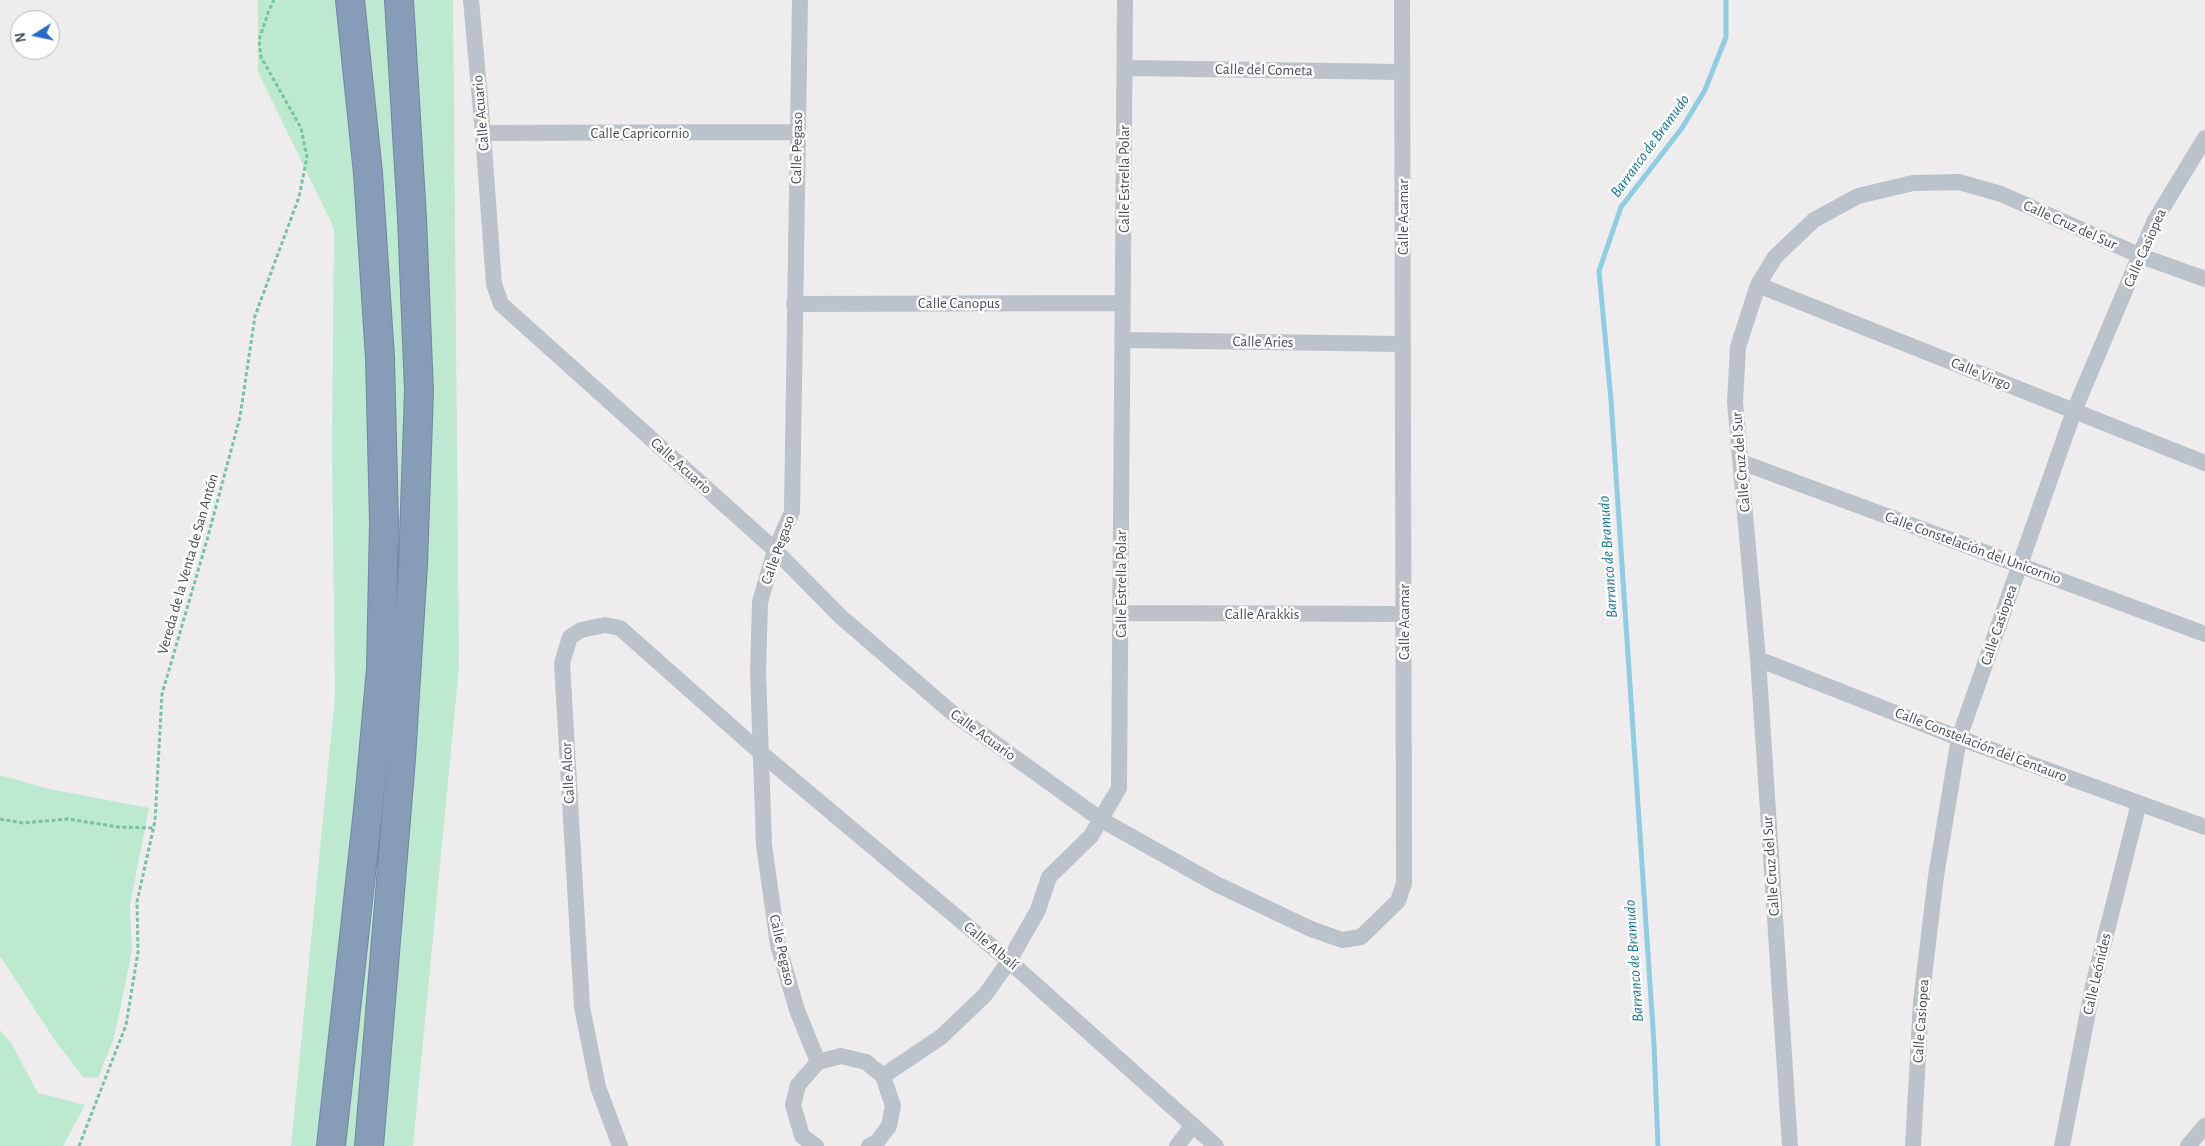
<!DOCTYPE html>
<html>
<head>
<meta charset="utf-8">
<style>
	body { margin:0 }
	#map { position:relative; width:2205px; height:1146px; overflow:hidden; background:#eeecec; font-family:"Alegreya Sans",sans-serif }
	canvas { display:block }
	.north { position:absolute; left:10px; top:10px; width:50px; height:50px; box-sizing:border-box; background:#fff; border:1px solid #b5b8bc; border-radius:50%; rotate:260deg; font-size:14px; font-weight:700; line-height:20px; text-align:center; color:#464e57 }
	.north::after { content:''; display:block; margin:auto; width:18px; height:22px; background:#2968cb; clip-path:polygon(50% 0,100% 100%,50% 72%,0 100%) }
</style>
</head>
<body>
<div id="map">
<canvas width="2205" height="1146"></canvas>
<div class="north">N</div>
</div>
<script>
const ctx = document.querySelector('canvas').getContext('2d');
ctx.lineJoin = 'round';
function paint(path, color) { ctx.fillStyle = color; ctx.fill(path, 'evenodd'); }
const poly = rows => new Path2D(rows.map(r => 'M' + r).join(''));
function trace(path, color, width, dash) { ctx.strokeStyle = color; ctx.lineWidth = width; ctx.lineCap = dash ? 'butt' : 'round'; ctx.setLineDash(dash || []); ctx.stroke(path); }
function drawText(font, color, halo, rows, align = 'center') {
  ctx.font = font + ' "Alegreya Sans",sans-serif'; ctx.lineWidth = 5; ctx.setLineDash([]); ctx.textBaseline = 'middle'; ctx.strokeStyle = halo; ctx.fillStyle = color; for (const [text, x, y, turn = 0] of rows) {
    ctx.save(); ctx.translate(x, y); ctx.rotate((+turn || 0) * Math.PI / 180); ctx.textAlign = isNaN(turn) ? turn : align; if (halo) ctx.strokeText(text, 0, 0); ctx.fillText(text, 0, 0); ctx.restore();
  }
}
paint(poly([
	[258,0,453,0,459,667,413,1146,291,1146,335,696,332,448,334,228,258,72],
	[0,775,49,789,149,808,130,905,132,951,114,1038,98,1078,83,1077,54,1039,0,956],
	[0,1030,11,1043,38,1093,85,1105,63,1146,0,1146]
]), '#bde9d0');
trace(poly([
	[1658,1146,1654,1044,1611,400,1599,271,1621,207,1682,128,1705,90,1726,37,1726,0]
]), '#8ecde2', 5);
const highway = poly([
	[331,1146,369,801,381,669,384,522,380,358,368,173,350,0],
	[369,1146,401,759,413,565,419,391,412,218,399,0]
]);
trace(highway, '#7387a2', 30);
trace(poly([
	[0,819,23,823,68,819,118,827,153,828],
	[79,1146,126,1025,138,952,137,902,155,821,162,694,207,540,240,417,255,316,299,197,307,157,301,128,261,57,259,40,269,10,274,0]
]), '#78c4a2', 3, [4, 2.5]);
trace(poly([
	[471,0,483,133,494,284,501,304,775,550,840,616,950,711,1100,819,1214,883,1311,929,1342,940,1361,937,1398,901,1404,883,1402,0],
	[800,0,792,512,775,550,760,602,758,672,764,845,778,945,797,1010,818,1062],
	[1125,68,1402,72],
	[483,133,797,132],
	[1758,285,2205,463],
	[794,304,1123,303],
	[1123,340,1403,344],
	[1741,462,2205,634],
	[1121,613,1404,614],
	[1758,659,1959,738,2205,827],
	[883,1076,941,1037,985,995,1009,961,1038,910,1049,877,1091,836,1119,788,1125,0],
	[620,1146,598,1087,582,1007,562,663,570,637,581,630,605,625,620,628,761,753,1009,961,1216,1146],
	[816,1146,802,1136,793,1105,798,1085,818,1062,841,1056,866,1062,883,1076,893,1106,889,1126,877,1142,869,1146],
	[1177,1146,1193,1125],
	[1790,1146,1758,659,1735,402,1738,347,1758,285,1775,257,1814,220,1858,196,1913,183,1959,182,2001,194,2141,256,2205,279],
	[1913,1146,1921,1002,1936,876,1959,738,2074,411,2154,222,2205,138],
	[2062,1146,2093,986,2139,803],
	[2188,1146,2205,1126]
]), '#bbc2ca', 16);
trace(highway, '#879cb7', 28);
drawText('15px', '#464e57', '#fff', [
	["Calle del Cometa",1264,70,1],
	["Calle Acuario",481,113,-95],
	["Calle Capricornio",640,133],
	["Calle Pegaso",797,148,-89],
	["Calle Estrella Polar",1124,179,-90],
	["Calle Acamar",1403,217,-90],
	["Calle Cruz del Sur",2070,225,24],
	["Calle Casiopea",2145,248,-66],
	["Calle Canopus",959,303],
	["Calle Aries",1263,342,1],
	["Calle Virgo",1981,374,22],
	["Calle Cruz del Sur",1741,462,-95],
	["Calle Acuario",681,466,42],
	["Calle Constelación del Unicornio",1973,548,20],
	["Calle Pegaso",778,550,-70],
	["Vereda de la Venta de San Antón",188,564,-74],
	["Calle Estrella Polar",1121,584,-90],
	["Calle Arakkis",1262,614],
	["Calle Acamar",1404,622,-90],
	["Calle Casiopea",1999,625,-71],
	["Calle Acuario",983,735,36],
	["Calle Constelación del Centauro",1981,745,21],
	["Calle Alcor",568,773,-93],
	["Calle Cruz del Sur",1771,866,-94],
	["Calle Albalí",991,946,40],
	["Calle Pegaso",782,950,77],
	["Calle Leónides",2097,974,-77],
	["Calle Casiopea",1921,1021,-86]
]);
drawText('italic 16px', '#197797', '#fff', [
	["Barranco de Bramudo",1650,146,-54],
	["Barranco de Bramudo",1608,557,-94],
	["Barranco de Bramudo",1634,961,-94]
]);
</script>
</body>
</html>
